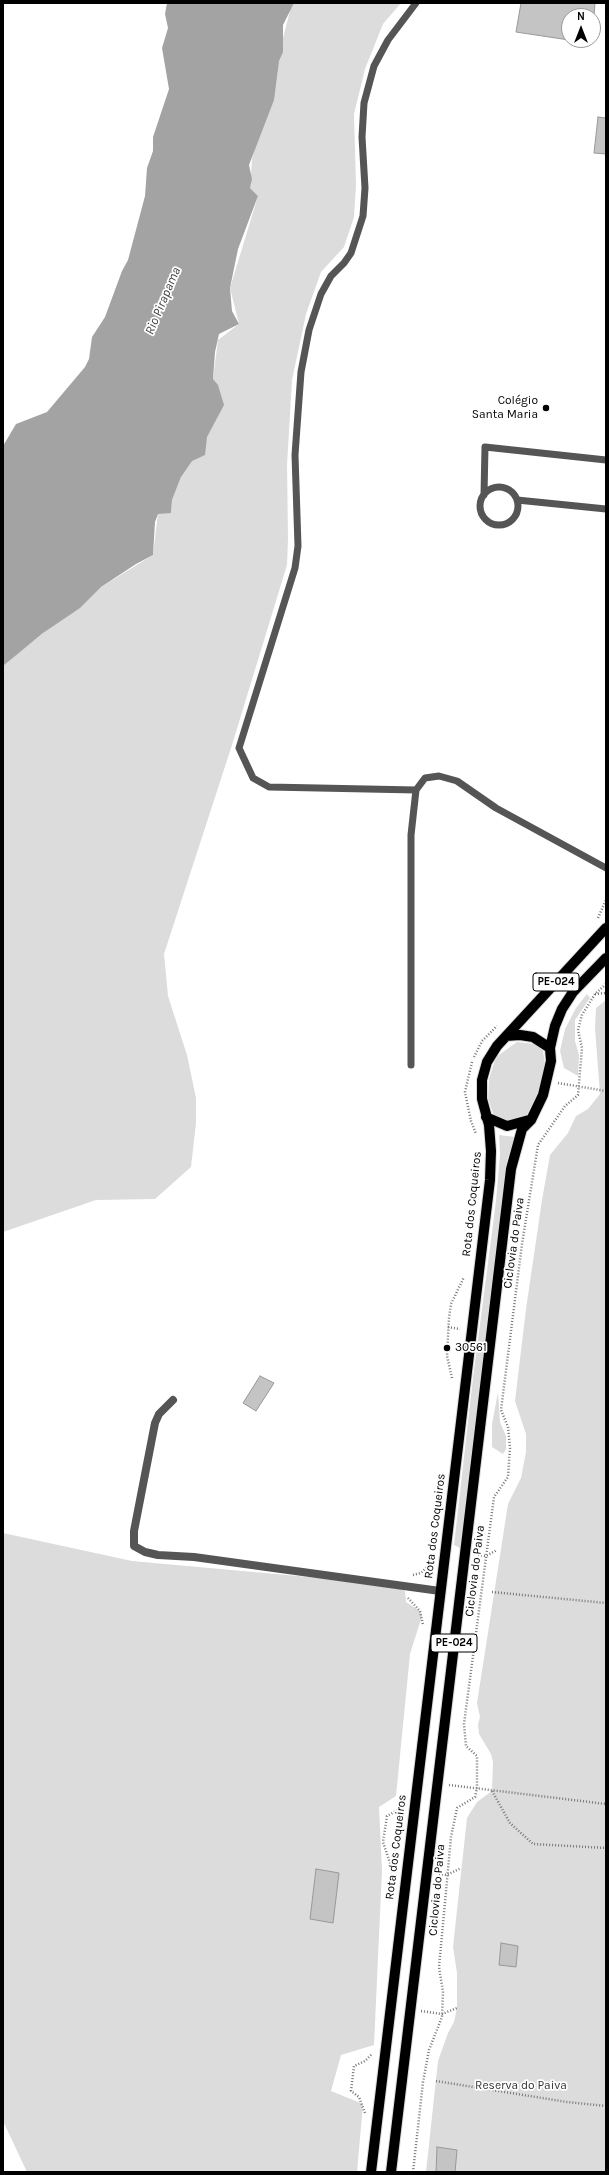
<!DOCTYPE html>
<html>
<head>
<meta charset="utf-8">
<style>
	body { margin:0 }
	#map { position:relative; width:609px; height:2175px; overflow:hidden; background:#fff; font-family:Karla,sans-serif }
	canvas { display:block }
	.frame { position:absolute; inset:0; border:4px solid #000; pointer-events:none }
	.north { position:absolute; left:561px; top:8px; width:40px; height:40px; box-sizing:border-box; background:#fff; border:1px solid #999; border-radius:50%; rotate:0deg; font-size:11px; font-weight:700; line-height:16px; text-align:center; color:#000 }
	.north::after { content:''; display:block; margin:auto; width:14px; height:18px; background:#000; clip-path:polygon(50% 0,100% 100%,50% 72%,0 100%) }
</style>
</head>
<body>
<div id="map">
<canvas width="609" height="2175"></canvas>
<div class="frame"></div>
<div class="north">N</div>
</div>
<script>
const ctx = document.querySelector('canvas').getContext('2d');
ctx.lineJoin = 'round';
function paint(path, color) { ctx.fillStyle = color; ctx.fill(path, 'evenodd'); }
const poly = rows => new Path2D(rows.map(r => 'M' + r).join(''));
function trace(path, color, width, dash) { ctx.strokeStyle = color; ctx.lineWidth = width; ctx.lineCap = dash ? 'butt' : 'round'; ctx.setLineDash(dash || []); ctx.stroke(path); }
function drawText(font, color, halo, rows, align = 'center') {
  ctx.font = font + ' Karla,sans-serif'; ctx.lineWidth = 3.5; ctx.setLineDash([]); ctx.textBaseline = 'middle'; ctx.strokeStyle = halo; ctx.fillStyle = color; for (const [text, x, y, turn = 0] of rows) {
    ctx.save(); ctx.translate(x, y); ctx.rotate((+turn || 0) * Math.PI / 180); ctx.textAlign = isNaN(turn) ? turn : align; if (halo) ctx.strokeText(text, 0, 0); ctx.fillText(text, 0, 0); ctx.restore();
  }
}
paint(poly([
	[292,3,401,3,383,24,365,69,354,114,356,185,354,217,344,247,321,272,306,314,292,380,287,465,288,539,287,565,232,745,164,954,168,996,187,1055,196,1098,196,1123,191,1167,155,1199,96,1200,3,1232,3,665,101,587,153,555,158,513,171,513,172,500,181,477,213,379,218,340,239,324,230,288,258,196,250,188,252,159],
	[587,994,590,998,575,1020,575,1041,579,1055,578,1076,564,1068,560,1051,565,1029,576,1008],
	[606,1000,606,2172,426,2172,438,2061,448,2033,454,2022,457,2008,457,1973,453,1947,467,1818,477,1802,492,1791,493,1762,491,1754,479,1734,478,1724,480,1717,477,1703,508,1504,521,1478,526,1452,526,1434,515,1401,526,1309,542,1200,550,1155,568,1133,576,1116,588,1109,600,1094,595,1028,596,1008],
	[517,1042,535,1044,543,1051,545,1064,539,1090,527,1115,513,1121,500,1120,493,1113,488,1099,489,1079,496,1057],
	[499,1135,515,1137,508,1157,460,1548,454,1545,473,1378,496,1201,500,1154],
	[498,1392,500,1422,506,1436,506,1449,503,1454,492,1447,492,1424],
	[3,1533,132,1561,397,1585,405,1591,406,1602,420,1611,422,1616,410,1654,396,1796,379,1807,382,1870,374,2045,341,2055,331,2091,363,2104,357,2172,27,2172,3,2121]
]), '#dcdcdc');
paint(poly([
	[167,3,294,3,283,25,283,52,279,61,274,100,249,165,252,179,250,188,258,196,238,249,230,288,232,311,239,324,219,334,215,352,213,379,218,385,224,405,207,437,205,455,192,461,181,477,172,500,171,513,158,514,155,522,153,555,136,564,101,587,80,608,43,633,3,666,3,446,16,424,47,412,85,367,89,359,92,337,105,317,122,271,128,260,145,196,147,168,153,151,153,137,169,89,162,48,168,28,165,14]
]), '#a3a3a3');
const building = poly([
	[521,3,595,3,594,16,569,16,569,40,516,32,521,3],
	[598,117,606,118,606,154,594,153,598,117],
	[260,1376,274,1383,256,1411,243,1403,260,1376],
	[316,1869,339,1873,333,1923,310,1919,316,1869],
	[501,1943,518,1946,516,1967,499,1965,501,1943],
	[437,2147,457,2150,455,2172,436,2172,437,2147]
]);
paint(building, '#c4c4c4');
trace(building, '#999', 1);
const primary = poly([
	[506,1036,520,1035,533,1037,550,1048],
	[486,1117,507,1126,529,1120],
	[371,2172,490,1180,491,1151,489,1125,482,1099,482,1080,487,1062,497,1046,606,928],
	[391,2172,511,1169,522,1129,531,1120,543,1095,551,1061,550,1048,555,1026,562,1009,573,992,606,958]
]);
trace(primary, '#dbdbdb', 12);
trace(poly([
	[598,918,606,900],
	[595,994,606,993],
	[474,1057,482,1041,497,1026],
	[472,1062,465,1092,471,1121,476,1134],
	[558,1083,606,1091],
	[448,1327,460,1329],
	[452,1378,447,1356,449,1318,451,1304,464,1277],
	[478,1555,486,1556,497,1550],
	[413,1575,421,1573,428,1566,431,1558],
	[492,1592,606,1603],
	[408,1598,420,1611,423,1625],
	[449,1785,606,1804],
	[492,1791,510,1823,533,1844,606,1848],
	[393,1872,383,1842,387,1816,398,1810,402,1803],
	[439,1874,447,1875,461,1868],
	[421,2011,442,2014,457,2008],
	[436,2081,567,2102,606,2106],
	[365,2113,359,2097,351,2091,354,2066,365,2061,372,2054],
	[413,2172,423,2082,429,2050,442,2017,443,1992,439,1967,451,1837,457,1808,475,1797,477,1788,477,1756,466,1746,464,1724,494,1497,508,1477,510,1448,508,1427,501,1410,522,1244,538,1145,565,1106,578,1095,582,1048,578,1030,582,1015,595,994,606,984]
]), '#777', 2.5, [1, 2]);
trace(poly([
	'480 506a19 19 0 1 1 38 0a19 19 0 1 1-38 0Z',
	[484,495,485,447,606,460],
	[517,500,606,509],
	[416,790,269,787,253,778,239,748,295,568,298,546,295,455,297,427,301,372,309,330,321,294,331,276,344,263,351,253,363,216,365,188,362,137,364,103,374,66,388,40,416,3],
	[411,1065,411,835,416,790,425,778,439,776,457,781,496,808,606,868]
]), '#555', 7);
trace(poly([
	[173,1400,159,1414,155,1423,134,1531,134,1546,145,1552,158,1555,194,1557,440,1591]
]), '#555', 8);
trace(primary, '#000', 10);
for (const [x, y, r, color] of [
	[546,408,4,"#000"],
	[447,1348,4,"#000"]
]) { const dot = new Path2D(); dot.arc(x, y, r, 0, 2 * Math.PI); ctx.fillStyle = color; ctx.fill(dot); trace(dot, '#fff', 1.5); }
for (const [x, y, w] of [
	[556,982,46],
	[454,1643,46]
]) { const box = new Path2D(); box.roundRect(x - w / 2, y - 9, w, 18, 3); ctx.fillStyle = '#fff'; ctx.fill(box); trace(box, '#000', 1); }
drawText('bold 11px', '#000', null, [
	["PE-024",556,982],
	["PE-024",454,1643]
]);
drawText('12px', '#000', '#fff', [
	["Colégio",538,401],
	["Santa Maria",538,415],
	["30561",455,1348,"left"]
], 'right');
drawText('12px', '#000', '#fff', [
	["Rota dos Coqueiros",472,1204,-84],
	["Ciclovia do Paiva",514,1243,-82],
	["Rota dos Coqueiros",435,1526,-83],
	["Ciclovia do Paiva",475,1571,-83],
	["Rota dos Coqueiros",396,1847,-83],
	["Ciclovia do Paiva",437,1890,-85]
]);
drawText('12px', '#333', '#fff', [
	["Reserva do Paiva",521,2086]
]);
drawText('italic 13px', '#444', '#fff', [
	["Rio Pirapama",163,301,-67]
]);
</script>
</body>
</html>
